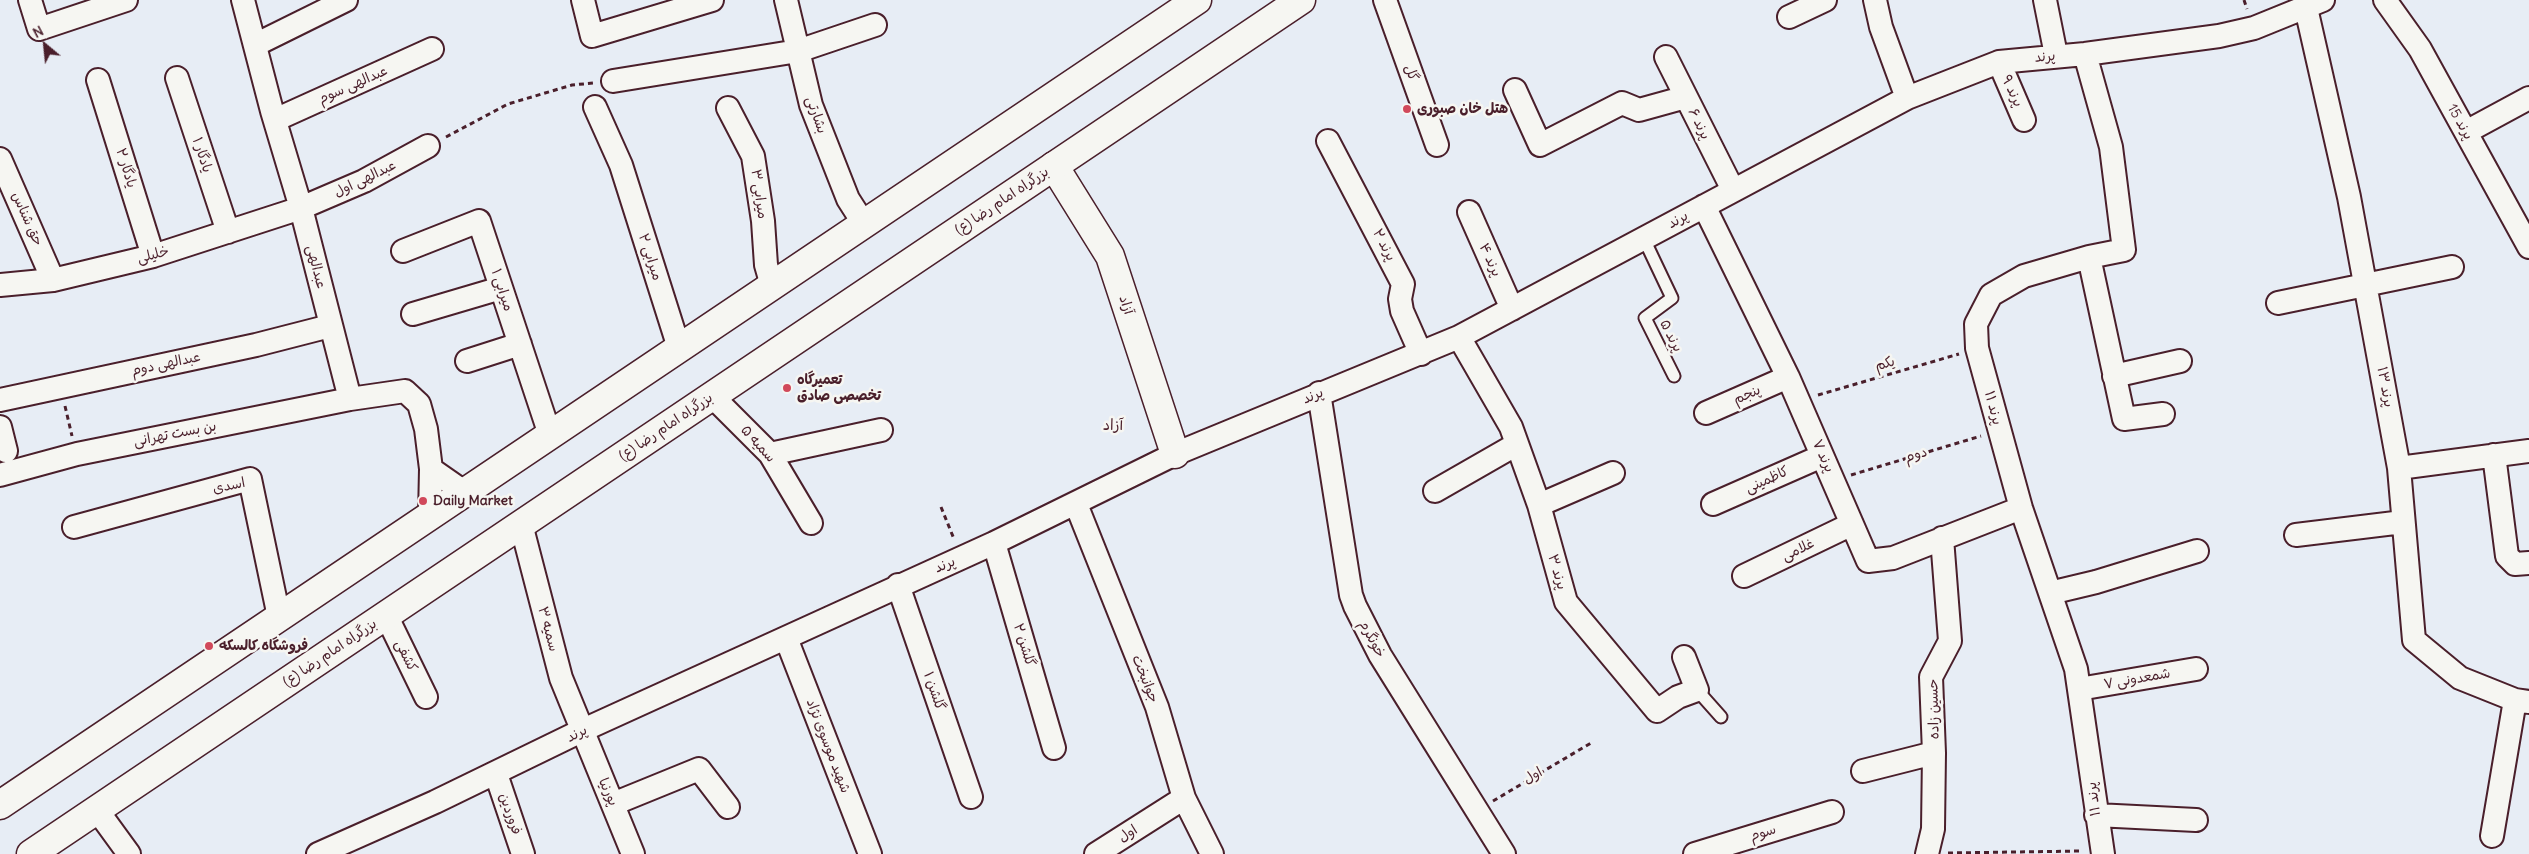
<!DOCTYPE html>
<html>
<head>
<meta charset="utf-8">
<style>
	body { margin:0 }
	#map { position:relative; width:2529px; height:854px; overflow:hidden; background:#e7edf5; font-family:Delius,sans-serif }
	canvas { display:block }
	.north { position:absolute; left:20px; top:20px; width:50px; height:50px; -webkit-text-stroke:4px #f6f6f2; paint-order:stroke; rotate:332deg; font-size:14px; font-weight:700; line-height:20px; text-align:center; color:#4a1f2b }
	.north::after { content:''; display:block; margin:auto; width:18px; height:22px; background:#4a1f2b; clip-path:polygon(50% 0,100% 100%,50% 72%,0 100%) }
</style>
</head>
<body>
<div id="map">
<canvas width="2529" height="854"></canvas>
<div class="north">N</div>
</div>
<script>
const ctx = document.querySelector('canvas').getContext('2d');
ctx.lineJoin = 'round';
const poly = rows => new Path2D(rows.map(r => 'M' + r).join(''));
function trace(path, color, width, dash) { ctx.strokeStyle = color; ctx.lineWidth = width; ctx.lineCap = dash ? 'butt' : 'round'; ctx.setLineDash(dash || []); ctx.stroke(path); }
function drawText(font, color, halo, rows, align = 'center') {
  ctx.font = font + ' Delius,"Playpen Sans Arabic",sans-serif'; ctx.lineWidth = 5; ctx.setLineDash([]); ctx.textBaseline = 'middle'; ctx.strokeStyle = halo; ctx.fillStyle = color; for (const [text, x, y, turn = 0] of rows) {
    ctx.save(); ctx.translate(x, y); ctx.rotate((+turn || 0) * Math.PI / 180); ctx.textAlign = isNaN(turn) ? turn : align; if (halo) ctx.strokeText(text, 0, 0); ctx.fillText(text, 0, 0); ctx.restore();
  }
}
const lane = poly([
	[1644,239,1672,298,1645,318,1674,376],
	[1697,690,1721,717]
]);
const street = poly([
	[30,0,39,29,126,0],
	[243,0,272,111,301,208,350,399],
	[583,0,592,36,712,0],
	[786,0,811,105,848,199,864,224],
	[1385,0,1437,145],
	[1875,0,1881,27,1907,98],
	[2045,0,2056,55],
	[2385,0,2420,49,2529,247],
	[2306,8,2349,197,2399,468,2414,640,2460,678,2515,700,2529,702],
	[1789,17,1825,0],
	[255,45,346,0],
	[2085,54,2111,147,2124,250,2089,257,2024,276,1991,295,1976,324,1977,348,2021,508,2076,669,2103,854],
	[1666,57,1733,190],
	[1999,62,2024,120],
	[177,78,228,232],
	[98,80,153,256],
	[613,81,798,51,875,25],
	[1515,90,1540,145,1622,103,1639,110,1686,97],
	[595,107,621,165,679,348],
	[728,108,753,156,763,221,766,265,772,286],
	[275,120,432,49],
	[2466,132,2529,98],
	[1328,141,1403,284,1400,299,1402,311,1421,354],
	[0,159,53,280],
	[1704,206,1788,377,1868,561,1893,558,2021,508],
	[1469,212,1512,309],
	[403,251,479,221,550,435],
	[2089,257,2124,419,2163,414],
	[0,285,53,280,153,256,301,208,364,181,428,146],
	[2278,303,2452,267],
	[413,314,501,288],
	[1459,337,1511,427,1539,505,1566,602,1657,711,1678,697,1697,690,1684,657],
	[467,361,520,344],
	[2114,376,2180,361],
	[1319,393,1351,595,1355,606,1380,655,1504,854],
	[712,396,770,454,811,523],
	[0,400,256,345,330,326],
	[1706,413,1788,377],
	[0,427,6,451],
	[770,454,881,430],
	[2494,455,2507,556,2515,564,2529,563],
	[2399,468,2529,451],
	[431,469,464,492],
	[0,475,77,454,350,399,405,391,419,404,426,429,431,469,430,516],
	[1435,491,1517,444],
	[1076,504,1157,707,1184,798,1212,854],
	[1713,504,1822,456],
	[1539,505,1613,473],
	[521,524,561,678,633,854],
	[74,527,250,479,279,617],
	[2296,535,2403,522],
	[994,543,1054,748],
	[1744,576,1852,524],
	[898,585,971,797],
	[2050,593,2096,582,2197,551],
	[386,615,426,697],
	[786,638,870,854],
	[2079,689,2196,669],
	[1863,771,1934,753],
	[496,774,523,854],
	[613,804,699,769,728,807],
	[97,810,129,854],
	[2096,815,2196,820],
	[2492,836,2515,700],
	[318,854,435,802,581,731,994,543,1175,454,1459,337,1907,98,1999,62,2085,54,2219,36,2254,28,2323,0],
	[1096,854,1184,798],
	[1695,854,1832,812],
	[1927,854,1933,829,1934,753,1931,677,1950,641,1942,538]
]);
const secondary = poly([
	[1054,166,1110,256,1175,454]
]);
const highway = poly([
	[0,805,1197,0],
	[31,854,1301,0]
]);
trace(lane, '#4a1f2b', 15);
trace(street, '#4a1f2b', 26);
trace(secondary, '#4a1f2b', 31);
trace(highway, '#4a1f2b', 31);
trace(poly([
	[2244,0,2247,9],
	[446,137,508,104,572,85,594,83],
	[1818,395,1959,354],
	[65,406,72,436],
	[1851,475,1981,436],
	[941,507,954,539],
	[1493,801,1591,743],
	[1948,853,2082,851]
]), '#4a1f2b', 3, [5, 4]);
trace(lane, '#f6f6f2', 11);
trace(street, '#f6f6f2', 22);
trace(secondary, '#f6f6f2', 28);
trace(highway, '#f6f6f2', 28);
for (const [x, y, r, color] of [
	[1407,109,5,"#d1495b"],
	[787,388,5,"#d1495b"],
	[423,501,5,"#d1495b"],
	[209,646,5,"#d1495b"]
]) { const dot = new Path2D(); dot.arc(x, y, r, 0, 2 * Math.PI); ctx.fillStyle = color; ctx.fill(dot); trace(dot, '#f6f6f2', 2); }
drawText('14px', '#4a1f2b', '#f6f6f2', [
	["پرند",2045,57,-6],
	["گل",1411,73,70],
	["عبدالهی سوم",353,85,-24],
	["پرند ۹",2012,91,66],
	["بشارتی",816,115,71],
	["پرند 15",2460,122,61],
	["پرند ۶",1699,124,64],
	["یادگار ۱",202,155,72],
	["یادگار ۲",126,168,73],
	["عبدالهی اول",365,179,-26],
	["میرابی ۳",759,194,82],
	["بزرگراه امام رضا (ع)",1002,201,-34],
	["حق شناس",27,219,66],
	["پرند",1678,220,-29],
	["پرند ۲",1384,245,63],
	["خلیلی",153,255,-15],
	["میرابی ۲",650,257,72],
	["پرند ۴",1490,260,66],
	["عبدالهی",316,267,76],
	["میرابی ۱",502,290,72],
	["آزاد",1126,305,72],
	["پرند ۵",1671,336,63],
	["عبدالهی دوم",166,364,-12],
	["یکم",1885,364,-16],
	["پرند ۱۳",2385,387,80],
	["پنجم",1747,395,-24],
	["پرند",1313,396,-22],
	["پرند ۱۱",1993,408,75],
	["بزرگراه امام رضا (ع)",666,427,-34],
	["بن بست تهرانی",175,434,-11],
	["سمیه ۵",758,444,48],
	["دوم",1916,455,-17],
	["پرند ۷",1823,456,66],
	["کاظمینی",1767,480,-24],
	["اسدی",229,486,-12],
	["غلامی",1798,550,-26],
	["پرند",945,565,-23],
	["پرند ۳",1557,572,74],
	["سمیه ۳",548,629,75],
	["خونگرم",1372,639,62],
	["گلشن ۲",1024,645,73],
	["بزرگراه امام رضا (ع)",330,653,-34],
	["کشفی",406,656,64],
	["جوانبخت",1145,679,68],
	["شمعدونی ۷",2137,679,-10],
	["گلشن ۱",934,691,71],
	["حسین زاده",1934,709,-91],
	["پرند",577,734,-26],
	["شهید موسوی نژاد",828,746,69],
	["اول",1533,776,-29],
	["پورنیا",608,792,66],
	["پرند ۱۱",2094,799,-97],
	["فروردین",510,814,71],
	["سوم",1763,833,-17],
	["اول",1128,834,-33]
]);
drawText('bold 14px', '#4a1f2b', '#f6f6f2', [
	["هتل خان صبوری",1417,109],
	["تعمیرگاه",797,380],
	["تخصصی صادق",797,396],
	["Daily Market",433,501],
	["فروشگاه کالسکه",219,646]
], 'left');
drawText('15px', '#4a1f2b', '#f6f6f2', [
	["آزاد",1113,426]
]);
</script>
</body>
</html>
